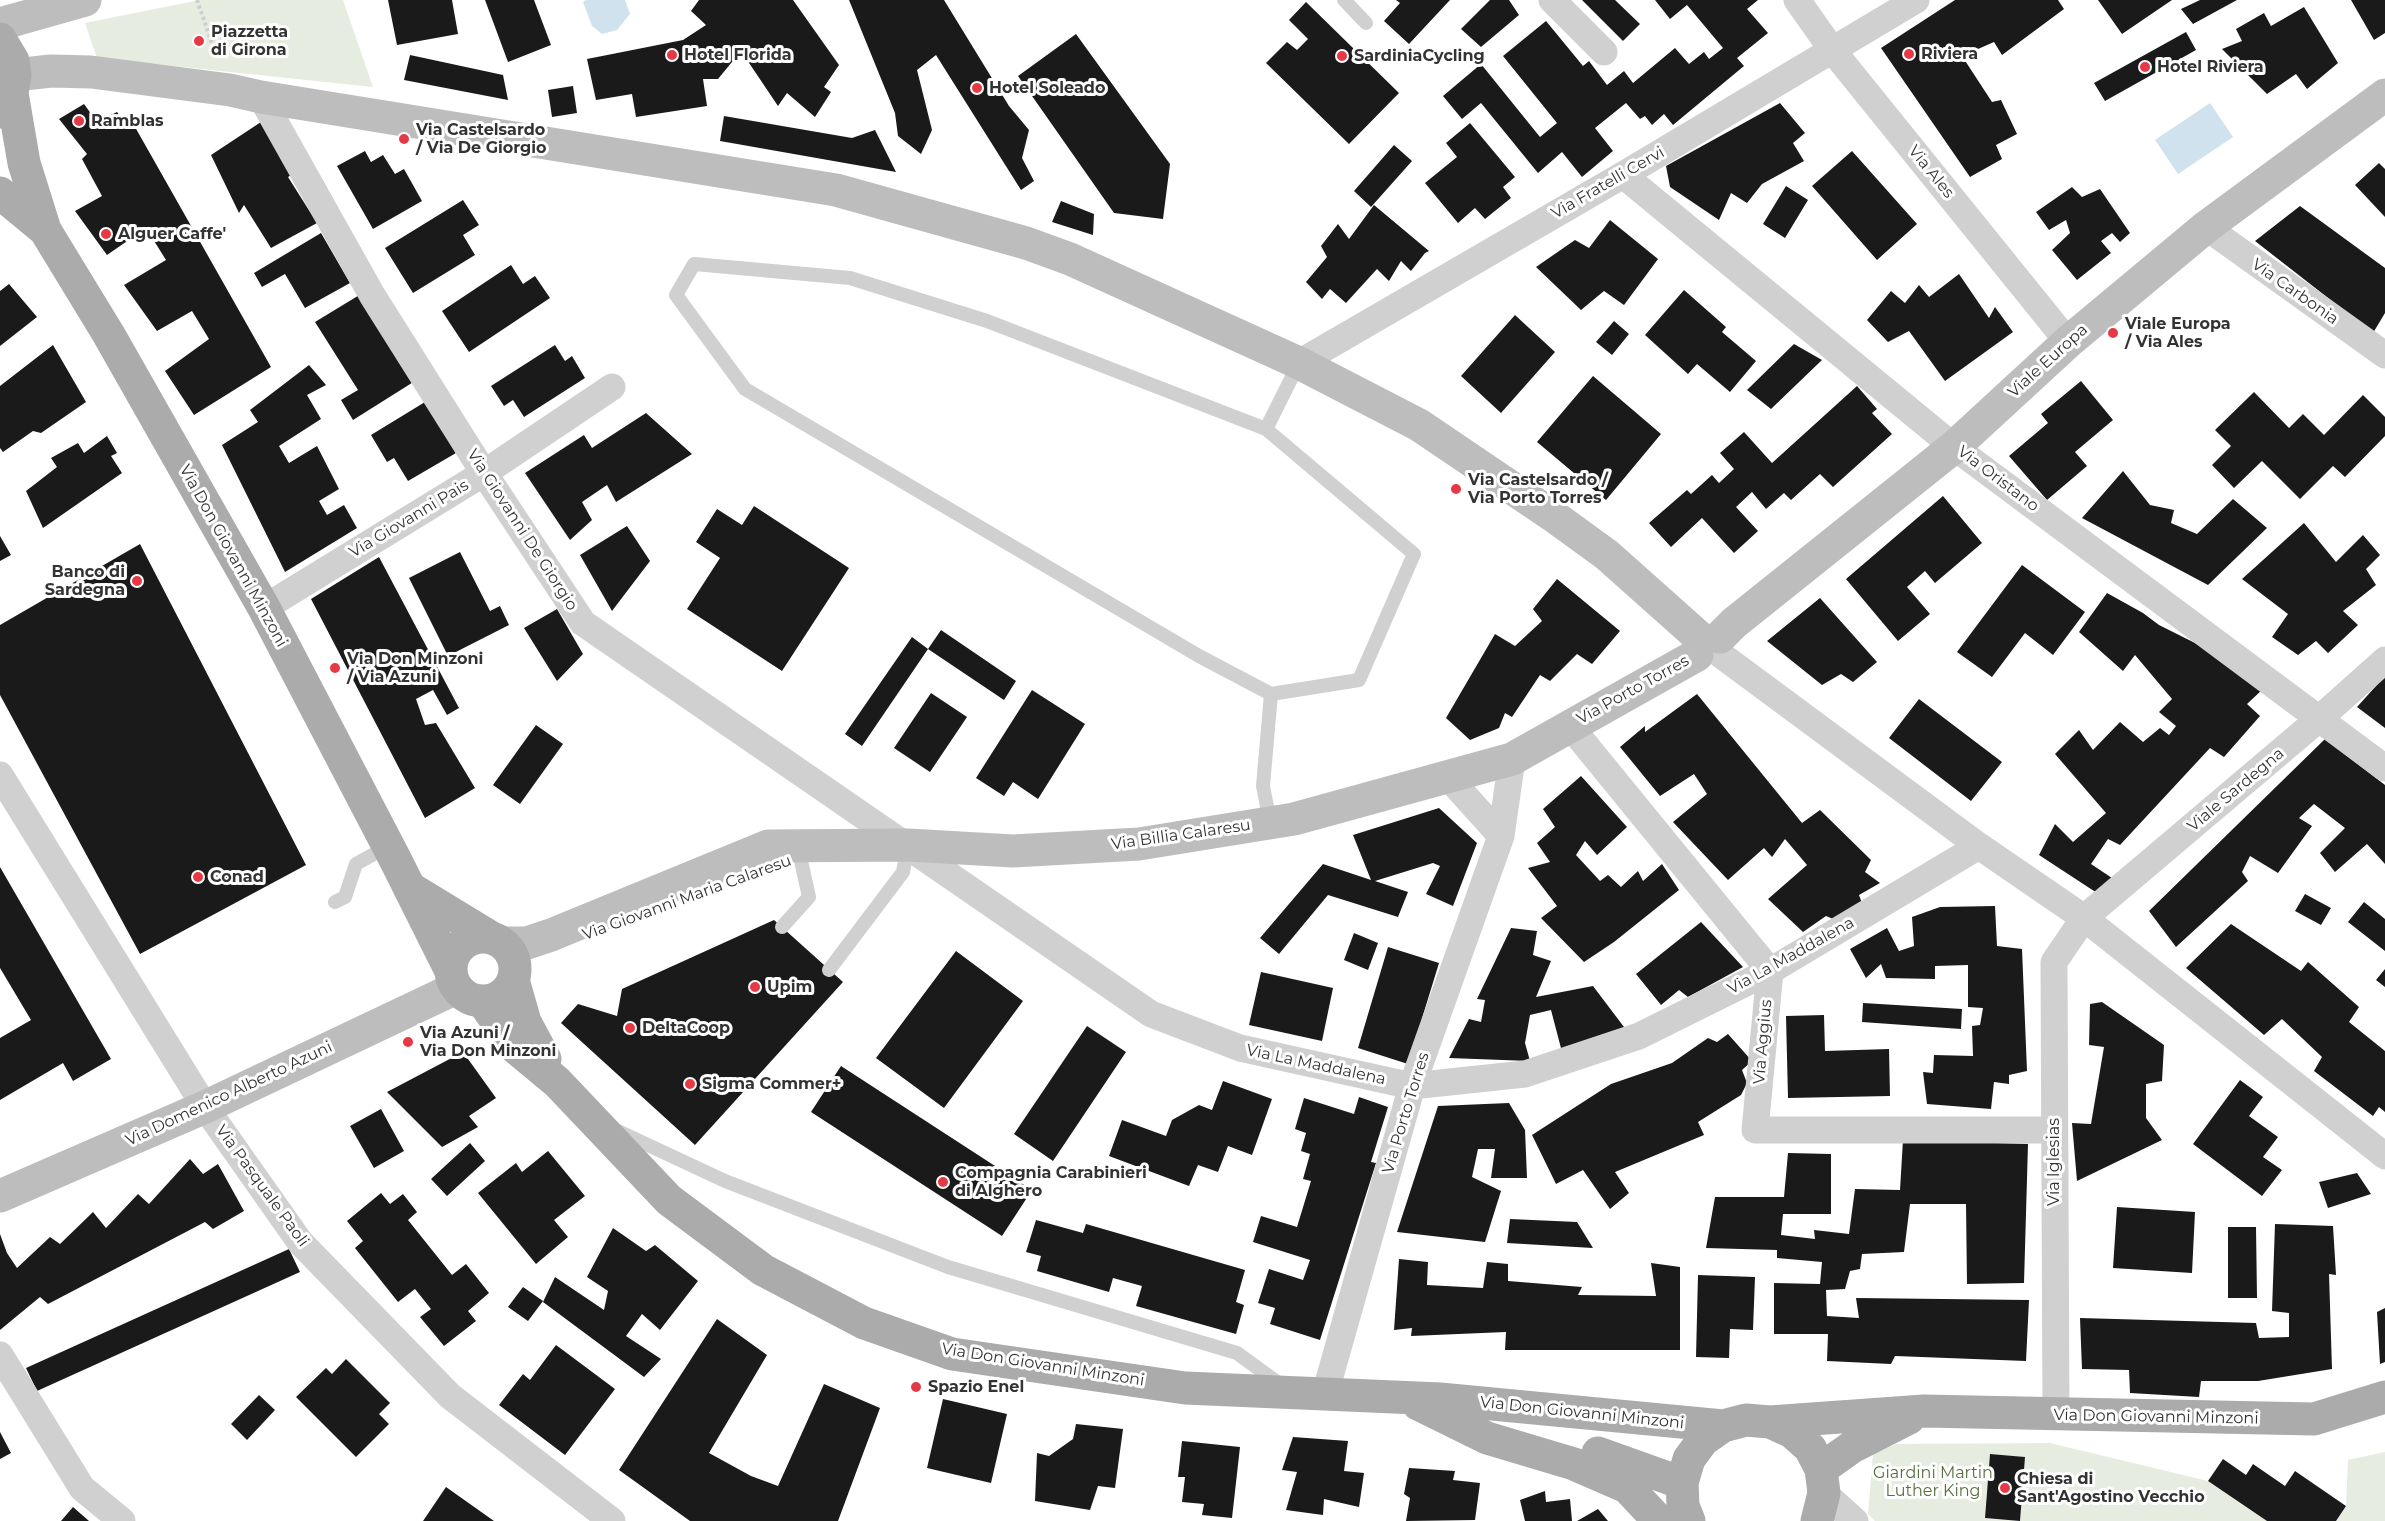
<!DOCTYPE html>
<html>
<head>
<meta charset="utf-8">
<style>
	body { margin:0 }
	canvas { display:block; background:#fff }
</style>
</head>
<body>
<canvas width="2385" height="1521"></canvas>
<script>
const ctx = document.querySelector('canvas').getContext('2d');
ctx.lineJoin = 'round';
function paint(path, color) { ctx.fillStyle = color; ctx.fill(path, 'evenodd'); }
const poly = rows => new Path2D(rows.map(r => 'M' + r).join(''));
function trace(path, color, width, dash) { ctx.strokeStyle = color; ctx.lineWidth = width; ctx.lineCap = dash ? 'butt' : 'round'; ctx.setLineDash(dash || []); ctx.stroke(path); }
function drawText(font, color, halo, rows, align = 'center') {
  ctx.font = font + ' Montserrat,sans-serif'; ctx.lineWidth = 6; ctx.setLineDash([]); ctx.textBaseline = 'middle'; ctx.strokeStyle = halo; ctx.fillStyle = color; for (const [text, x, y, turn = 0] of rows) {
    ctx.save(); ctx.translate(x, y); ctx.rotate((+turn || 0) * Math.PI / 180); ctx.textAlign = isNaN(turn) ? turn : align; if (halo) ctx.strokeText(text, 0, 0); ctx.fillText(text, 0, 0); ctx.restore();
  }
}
paint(poly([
	[200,0,343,0,373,87,97,58,85,23],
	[2050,1443,2208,1481,2267,1521,1875,1521,1868,1514,1873,1454,1896,1444],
	[1990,1454,2024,1457,2020,1521,1985,1518],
	[2385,1452,2385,1521,2336,1521,2346,1506,2348,1460]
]), '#e6ecdf');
paint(poly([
	[586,0,625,0,630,14,617,30,602,34,592,26,583,2],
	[2210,103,2233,137,2178,174,2155,140]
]), '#cfe2ee');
paint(poly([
	[388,0,452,0,458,34,397,45],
	[485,0,534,0,551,45,508,62],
	[699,0,793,0,839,65,824,87,831,92,815,117,787,93,778,106,741,51,718,79,703,79,707,106,636,117,632,94,596,100,587,59,683,40,706,25,691,11],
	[849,0,944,0,1009,106,1029,130,1022,158,1034,181,1021,190,936,55,917,70,932,130,921,154,898,136,895,113],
	[1396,0,1450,0,1409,44,1384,21,1400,3],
	[1490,0,1509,0,1519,15,1481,47,1461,29],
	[1582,0,1615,0,1640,24,1623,41],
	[1655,0,1758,0,1747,9,1768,33,1737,58,1744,66,1673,125,1664,114,1652,125,1645,116,1640,119,1626,103,1595,128,1613,151,1582,177,1562,152,1538,173,1481,103,1462,119,1443,96,1481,64,1540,137,1557,123,1503,56,1546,21,1583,66,1589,61,1607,85,1624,71,1633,83,1675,48,1689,64,1704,52,1709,59,1723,48,1687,5,1670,19],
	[1955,0,2058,0,2064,9,2002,55,1994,42,1962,56,1992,102,2001,100,2017,134,1996,145,2002,159,1970,177,1881,48],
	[2098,0,2172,0,2122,34],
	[2200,0,2237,0,2193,24,2181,9],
	[2351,0,2385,0,2385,33,2374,40],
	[1306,2,1399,93,1349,144,1266,63,1287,42,1297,50,1308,39,1289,20],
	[2304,7,2338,63,2307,89,2296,74,2267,94,2222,49,2242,41,2236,29,2264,13,2271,26],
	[2186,32,2196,50,2105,101,2094,83],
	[1076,34,1170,164,1163,219,1114,213,1018,76],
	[410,55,503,75,508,100,404,80],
	[573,86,577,113,552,117,548,90],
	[1780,103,1805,133,1793,143,1804,161,1762,184,1747,203,1731,193,1719,220,1670,187,1666,166],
	[84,104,97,122,117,112,130,129,135,127,271,367,194,415,165,371,209,339,192,311,157,331,124,285,166,260,146,228,107,255,75,211,102,196,82,159,87,154,59,119],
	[724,116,852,138,875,130,896,172,720,141],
	[261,122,293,174,288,177,317,223,271,248,244,205,239,213,211,155],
	[1470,123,1515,177,1503,187,1511,198,1485,219,1475,208,1458,223,1425,183,1457,157,1446,143],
	[1394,145,1412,161,1371,207,1354,191],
	[365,151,371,162,383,155,395,174,404,169,422,201,373,229,337,166],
	[1852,151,1917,224,1877,260,1812,186],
	[2379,163,2385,169,2385,217,2355,185],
	[1786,186,1808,200,1785,238,1763,224],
	[2072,187,2082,197,2100,189,2130,233,2120,242,2112,233,2101,241,2111,253,2077,280,2052,250,2070,233,2066,220,2049,230,2036,212],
	[463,200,479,225,463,235,475,255,413,293,385,248],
	[1061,201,1094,214,1093,235,1052,222],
	[1374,205,1429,251,1425,253,1411,271,1401,261,1389,281,1377,269,1346,303,1330,289,1322,299,1306,282,1327,257,1321,246,1338,224,1349,239],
	[2300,206,2385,268,2385,313,2373,333,2255,241],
	[1610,220,1658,259,1624,305,1604,291,1581,310,1536,267,1575,240,1589,248],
	[321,233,350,283,305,308,285,274,262,287,254,273],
	[511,265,523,284,535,276,550,298,469,352,442,311],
	[1959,274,1989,318,1995,307,2013,332,1945,381,1909,331,1888,342,1867,320,1891,291,1905,303,1919,285,1929,297],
	[9,284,37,317,0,346,0,291],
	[1684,290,1726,327,1722,332,1756,361,1730,392,1697,364,1688,374,1645,335],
	[361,294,415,381,353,420,341,400,358,390,315,322],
	[1515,315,1555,352,1501,413,1461,376],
	[1614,321,1629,334,1612,355,1596,342],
	[1794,344,1822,360,1771,409,1747,390],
	[53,345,86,402,41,433,33,431,3,452,0,448,0,386],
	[555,345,565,361,572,356,585,378,524,417,513,400,504,406,491,386],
	[309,365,326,385,307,395,321,419,279,446,289,463,317,446,339,489,319,501,327,515,344,505,357,528,285,572,222,445,258,422,250,410],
	[1593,376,1661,434,1606,500,1537,442],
	[2081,381,2113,420,2075,452,2087,466,2047,500,2009,456,2048,423,2041,414],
	[1857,386,1877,409,1872,413,1892,434,1833,487,1820,474,1791,500,1784,493,1766,509,1752,492,1736,507,1758,531,1734,553,1702,518,1671,547,1649,523,1687,490,1691,494,1712,475,1719,483,1734,469,1720,453,1744,432,1772,463],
	[2254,392,2289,428,2303,414,2324,435,2363,395,2385,417,2385,436,2345,477,2333,466,2300,499,2262,461,2234,488,2212,465,2231,446,2215,430],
	[425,402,456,453,408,481,394,458,387,462,371,435],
	[646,413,692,454,616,502,607,485,582,502,592,520,570,540,525,473,584,435,592,448],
	[107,436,117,453,111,456,122,473,43,528,26,491,57,467,51,458,78,443,84,453],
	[2123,471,2150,505,2174,510,2171,523,2197,534,2233,499,2267,528,2208,585,2082,518],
	[1943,496,1982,543,1935,583,1925,571,1907,587,1930,614,1898,641,1846,579],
	[754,506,849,568,782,671,687,609,720,558,696,542,717,509,742,525],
	[2304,523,2336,562,2363,535,2380,555,2366,569,2376,585,2343,611,2358,625,2328,653,2316,641,2298,655,2272,637,2288,614,2242,579],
	[627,526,650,561,612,611,580,555],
	[0,536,11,555,0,561],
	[140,544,306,865,140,954,0,695,0,625],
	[460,552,490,611,500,606,509,625,448,656,409,578],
	[379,557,459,708,447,715,433,690,416,699,425,725,436,723,475,788,425,818,311,599],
	[2022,565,2085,612,2053,655,2025,633,1992,677,1957,652],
	[1557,579,1620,631,1592,664,1577,654,1550,681,1540,675,1512,717,1505,713,1499,728,1470,740,1446,718,1495,634,1515,646,1542,621,1533,609],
	[2107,593,2143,613,2159,625,2215,653,2263,689,2247,704,2260,716,2224,757,2210,748,2120,845,2108,839,2091,864,2112,878,2097,893,2039,855,2055,824,2073,842,2106,813,2055,754,2079,730,2093,750,2120,722,2143,742,2160,728,2169,735,2176,726,2159,712,2172,699,2135,655,2123,671,2079,632],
	[1820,598,1877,662,1853,682,1841,674,1822,685,1767,641],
	[557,609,583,654,557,681,524,628],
	[941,630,1016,681,1004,700,928,649,862,746,845,734,912,637,928,649],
	[2385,676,2385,728,2357,707],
	[1032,690,1085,724,1038,799,1013,782,1004,796,976,778],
	[931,693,967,717,930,772,894,748],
	[1697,694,1802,823,1820,810,1871,860,1865,872,1880,883,1859,895,1863,906,1838,921,1826,916,1803,932,1768,899,1807,865,1785,839,1772,857,1764,848,1728,880,1673,822,1707,794,1694,774,1660,796,1620,747,1645,726,1645,732],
	[1919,699,2002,762,1971,801,1889,738],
	[536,725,563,744,520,804,493,785],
	[2325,739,2385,785,2385,864,2367,844,2335,872,2320,853,2345,828,2314,804,2299,818,2312,826,2278,873,2250,856,2242,872,2248,881,2176,947,2149,911],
	[1581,776,1627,827,1597,855,1585,841,1576,855,1600,881,1608,875,1621,887,1638,871,1643,881,1662,864,1679,890,1614,942,1584,962,1541,918,1557,906,1528,868,1550,862,1537,843,1555,827,1543,809],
	[1439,808,1477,843,1453,906,1426,894,1440,866,1433,863,1375,881,1408,892,1398,917,1328,895,1279,954,1260,938,1323,864,1371,880,1353,835],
	[0,867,111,1059,73,1081,63,1063,0,1100,0,1038,31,1020,0,968],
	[2305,894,2331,908,2321,925,2295,911],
	[2364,902,2385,919,2385,951,2348,922],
	[1995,906,1997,946,2022,949,2027,1071,2009,1075,2009,1084,1994,1082,1991,1109,1927,1104,1923,1072,1933,1073,1934,1055,1973,1056,1972,1026,1980,1025,1983,1008,1968,1007,1968,965,1935,966,1935,979,1886,978,1881,964,1866,978,1850,949,1887,928,1899,951,1914,946,1912,917,1940,907],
	[774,920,843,982,695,1145,561,1023,578,1004,617,1016,622,989],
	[1701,922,1743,967,1688,997,1679,990,1661,1005,1636,974],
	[2231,924,2301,971,2308,962,2359,1007,2349,1022,2385,1051,2385,1112,2379,1107,2373,1116,2314,1071,2322,1057,2282,1019,2264,1035,2186,968],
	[1511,928,1537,931,1533,955,1551,961,1536,997,1593,986,1627,1031,1562,1052,1551,1010,1530,1015,1525,1043,1530,1061,1449,1058,1469,1019,1481,1022,1485,1000,1477,999],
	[1354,933,1378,943,1368,970,1344,960],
	[1388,947,1439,963,1408,1064,1358,1048],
	[956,951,1023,1001,944,1108,876,1058],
	[2385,969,2385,987,2376,980],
	[1261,972,1333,988,1322,1041,1249,1025],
	[2102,1002,2164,1045,2162,1081,2146,1084,2146,1118,2162,1140,2077,1181,2072,1123,2091,1124,2104,1047,2089,1045,2090,1004],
	[1863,1003,1962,1009,1961,1029,1862,1022],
	[1824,1015,1825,1051,1889,1049,1890,1096,1788,1098,1786,1016],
	[1087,1026,1126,1052,1053,1161,1014,1134],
	[1728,1034,1752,1061,1742,1070,1747,1083,1741,1095,1698,1122,1704,1135,1615,1172,1629,1193,1610,1209,1583,1170,1556,1184,1532,1135,1611,1084,1672,1063,1708,1038,1717,1042],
	[463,1052,496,1098,469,1116,478,1127,442,1147,387,1092],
	[841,1066,1032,1190,1002,1236,811,1112],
	[2240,1080,2263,1097,2249,1116,2278,1137,2263,1157,2282,1170,2262,1196,2193,1144],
	[1223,1081,1272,1099,1252,1155,1228,1146,1218,1172,1198,1165,1189,1186,1109,1156,1122,1120,1166,1136,1172,1120,1199,1105,1212,1110],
	[1359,1097,1388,1107,1371,1162,1376,1163,1320,1340,1270,1324,1275,1308,1258,1303,1269,1269,1303,1280,1310,1260,1253,1242,1261,1216,1297,1227,1311,1181,1303,1179,1310,1154,1301,1151,1306,1133,1295,1129,1304,1098,1354,1114],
	[1509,1103,1525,1130,1527,1178,1491,1178,1495,1149,1478,1149,1472,1177,1501,1191,1485,1242,1397,1232,1438,1106],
	[381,1109,404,1151,374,1168,350,1126],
	[1903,1140,2028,1144,2024,1283,1967,1284,1966,1204,1910,1204,1904,1252,1862,1254,1860,1269,1850,1271,1845,1289,1826,1290,1827,1316,1859,1318,1856,1298,2029,1300,2026,1361,1895,1356,1891,1364,1827,1361,1828,1334,1774,1334,1774,1283,1820,1284,1822,1262,1777,1258,1777,1250,1706,1248,1715,1197,1784,1197,1788,1153,1831,1154,1831,1214,1783,1214,1781,1235,1815,1239,1814,1230,1849,1234,1855,1189,1900,1190],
	[470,1143,485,1161,447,1196,431,1179],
	[548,1151,585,1196,554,1220,568,1237,536,1264,478,1193,516,1163,522,1172],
	[190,1159,203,1174,218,1164,244,1211,213,1229,205,1222,48,1304,40,1297,0,1330,0,1234,7,1253,17,1268,50,1237,60,1244,93,1212,106,1228,138,1194,149,1204],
	[2357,1173,2371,1194,2328,1208,2319,1182],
	[381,1193,390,1204,403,1194,417,1212,408,1220,452,1275,466,1264,489,1293,468,1311,476,1321,444,1346,420,1317,431,1309,415,1289,398,1302,355,1248,363,1241,347,1221],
	[2117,1207,2195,1212,2192,1273,2113,1268],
	[1510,1219,1577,1222,1593,1248,1507,1243],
	[1036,1220,1083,1233,1086,1224,1245,1270,1236,1302,1244,1305,1236,1334,1136,1306,1142,1286,1113,1278,1109,1292,1037,1271,1041,1256,1026,1252],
	[2275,1224,2333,1226,2336,1275,2329,1274,2332,1369,2258,1381,2201,1381,2199,1397,2130,1393,2129,1370,2082,1369,2080,1318,2256,1323,2259,1338,2289,1337,2289,1313,2272,1311],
	[2228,1227,2256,1227,2257,1298,2228,1298],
	[613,1228,646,1251,655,1245,698,1281,660,1330,642,1314,626,1336,661,1359,644,1377,543,1302,555,1277,604,1310,608,1291,587,1277],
	[289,1249,300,1272,37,1391,26,1368],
	[1399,1259,1428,1262,1427,1285,1483,1288,1487,1262,1508,1264,1508,1281,1582,1287,1578,1295,1656,1296,1651,1263,1680,1267,1680,1350,1505,1350,1506,1332,1411,1336,1412,1328,1394,1330],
	[1698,1275,1755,1277,1753,1330,1730,1329,1729,1358,1696,1357],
	[523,1287,543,1301,528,1321,508,1307],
	[2385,1308,2385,1362,2380,1364,2377,1312],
	[717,1319,767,1355,709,1453,751,1476,778,1486,824,1384,880,1408,838,1521,690,1521,619,1470],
	[556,1345,615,1389,565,1455,499,1405,523,1374,530,1380],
	[346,1359,390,1403,379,1414,389,1424,356,1457,296,1397,326,1368,332,1374],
	[259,1395,275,1410,247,1440,231,1424],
	[943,1399,1007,1414,991,1483,927,1468],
	[1076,1424,1123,1429,1115,1488,1098,1486,1090,1510,1035,1501,1037,1453,1049,1456,1073,1439],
	[0,1432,11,1453,0,1459],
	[1293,1437,1348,1441,1344,1471,1364,1473,1359,1507,1324,1499,1323,1515,1286,1510,1297,1472,1282,1470],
	[1182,1441,1240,1447,1232,1518,1202,1515,1204,1504,1182,1502,1185,1477,1178,1477],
	[1990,1454,2025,1457,2020,1521,1985,1518],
	[2223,1459,2246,1475,2253,1464,2285,1486,2295,1471,2346,1506,2336,1521,2267,1521,2208,1481],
	[1409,1468,1455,1471,1453,1480,1480,1483,1475,1520,1406,1521,1410,1498,1404,1494],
	[446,1487,494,1521,423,1521],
	[1545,1491,1546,1502,1570,1499,1572,1521,1525,1521,1520,1500],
	[73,1507,89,1521,61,1521],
	[1598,1509,1608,1521,1577,1521]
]), '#1a1a1a');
trace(poly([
	[197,0,216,55]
]), '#cdcdcd', 4, [3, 3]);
trace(poly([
	[1344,0,1366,23],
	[694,264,850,278,987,321,1266,429,1414,554,1359,680,1271,694,1199,656,745,389,676,295,694,264],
	[1266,429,1299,363],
	[1270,822,1263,786,1271,694],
	[335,902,345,897,356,864,388,846],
	[782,927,809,897,800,856],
	[829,970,903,872,908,845],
	[618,1131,725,1181,948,1267,1237,1353,1281,1385]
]), '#d0d0d0', 14);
trace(poly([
	[1552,0,1604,52],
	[1797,0,1833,51,2068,342],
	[261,97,372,295,484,473,583,623,1151,1014,1240,1048,1412,1086,1525,1074,1639,1036,1770,971,1979,846],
	[1623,175,1954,447,2385,768],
	[2206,227,2385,355],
	[1299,363,1623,175,1916,0],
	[264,608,484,473,612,387],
	[1721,655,1979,846,2084,918,2385,1156],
	[1570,726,1770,971,1755,1130,2054,1130],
	[0,775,205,1107,300,1242,450,1396,612,1521],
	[1448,777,1501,836],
	[0,1355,82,1488,122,1521],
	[1325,1394,1412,1086,1501,836,1512,759],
	[2056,1415,2054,962,2084,918,2320,718,2385,660],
	[1824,1493,1855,1521]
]), '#d0d0d0', 27);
trace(poly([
	[0,24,85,0],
	[15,75,51,71,91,72,230,90,261,97,836,190,1026,243,1070,259,1299,363,1419,425,1552,515,1607,555,1699,637],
	[1720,637,1734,623,1954,447,2068,342,2206,227,2385,95],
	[503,943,527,943,551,935,768,846,908,845,1013,851,1139,844,1294,819,1512,759,1697,655],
	[0,1196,205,1107,456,988]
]), '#bdbdbd', 33);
trace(poly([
	[0,39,13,61,15,75,12,93,1,112],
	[12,93,24,163,45,230,109,335,264,608,395,859,450,969],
	[0,193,45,230],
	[410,888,492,938],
	'451 969a32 32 0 1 1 64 0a32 32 0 1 1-64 0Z',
	[513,980,525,1022,545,1059],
	[483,1002,516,1048,557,1082,669,1200,763,1270,864,1323,952,1354,1185,1388,1440,1399,1723,1426],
	[1418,1404,1487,1438,1574,1464,1627,1487,1659,1521],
	[1770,1422,1924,1411,2314,1419,2385,1397],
	[1598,1453,1682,1483],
	[1821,1469,1852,1447,1909,1418],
	[1689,1521,1683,1506,1682,1483,1689,1459,1703,1440,1723,1426,1746,1420,1770,1422,1792,1432,1810,1448,1821,1469,1824,1493,1817,1521]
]), '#ababab', 33);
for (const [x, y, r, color] of [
	[199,41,6,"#e63946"],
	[1909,54,6,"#e63946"],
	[672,55,6,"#e63946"],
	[1342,56,6,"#e63946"],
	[2145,67,6,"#e63946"],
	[977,88,6,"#e63946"],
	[79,121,6,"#e63946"],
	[404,139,6,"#e63946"],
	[106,234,6,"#e63946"],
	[2113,333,6,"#e63946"],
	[1456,489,6,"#e63946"],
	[137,581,6,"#e63946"],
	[335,668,6,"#e63946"],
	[198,877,6,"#e63946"],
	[755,987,6,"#e63946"],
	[630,1028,6,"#e63946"],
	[408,1042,6,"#e63946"],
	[690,1084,6,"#e63946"],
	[943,1182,6,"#e63946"],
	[916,1387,6,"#e63946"],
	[2005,1488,6,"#e63946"]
]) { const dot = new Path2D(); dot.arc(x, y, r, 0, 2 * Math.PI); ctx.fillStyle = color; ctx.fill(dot); trace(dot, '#fff', 2); }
drawText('bold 16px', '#333', '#fff', [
	["Piazzetta",211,32],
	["di Girona",211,50],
	["Riviera",1921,54],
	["Hotel Florida",684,55],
	["SardiniaCycling",1354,56],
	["Hotel Riviera",2157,67],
	["Hotel Soleado",989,88],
	["Ramblas",91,121],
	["Via Castelsardo",416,130],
	["/ Via De Giorgio",416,148],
	["Alguer Caffe'",118,234],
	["Viale Europa",2125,324],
	["/ Via Ales",2125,342],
	["Via Castelsardo /",1468,480],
	["Via Porto Torres",1468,498],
	["Banco di",125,572,"right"],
	["Sardegna",125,590,"right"],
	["Via Don Minzoni",347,659],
	["/ Via Azuni",347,677],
	["Conad",210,877],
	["Upim",767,987],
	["DeltaCoop",642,1028],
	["Via Azuni /",420,1033],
	["Via Don Minzoni",420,1051],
	["Sigma Commer+",702,1084],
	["Compagnia Carabinieri",955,1173],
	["di Alghero",955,1191],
	["Spazio Enel",928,1387],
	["Chiesa di",2017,1479],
	["Sant'Agostino Vecchio",2017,1497]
], 'left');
drawText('16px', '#333', '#fff', [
	["Via Ales",1931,172,51],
	["Via Fratelli Cervi",1608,183,-30],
	["Via Carbonia",2295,292,35],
	["Viale Europa",2048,361,-42],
	["Via Oristano",1998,479,37],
	["Via Giovanni Pais",409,519,-31],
	["Via Giovanni De Giorgio",522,530,57],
	["Via Don Giovanni Minzoni",233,556,61],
	["Via Porto Torres",1633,690,-29],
	["Viale Sardegna",2236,790,-40],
	["Via Billia Calaresu",1181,835,-8],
	["Via Giovanni Maria Calaresu",687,898,-20],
	["Via La Maddalena",1791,956,-29],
	["Via Aggius",1763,1042,-85],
	["Via La Maddalena",1316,1065,12],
	["Via Domenico Alberto Azuni",229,1094,-25],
	["Via Porto Torres",1406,1113,-73],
	["Via Iglesias",2054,1162,-90],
	["Via Pasquale Paoli",262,1186,54],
	["Via Don Giovanni Minzoni",1043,1365,9],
	["Via Don Giovanni Minzoni",1582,1413,6],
	["Via Don Giovanni Minzoni",2156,1417,1]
]);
drawText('16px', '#56703f', '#fff', [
	["Giardini Martin",1933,1473],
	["Luther King",1933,1491]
]);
</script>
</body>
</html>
